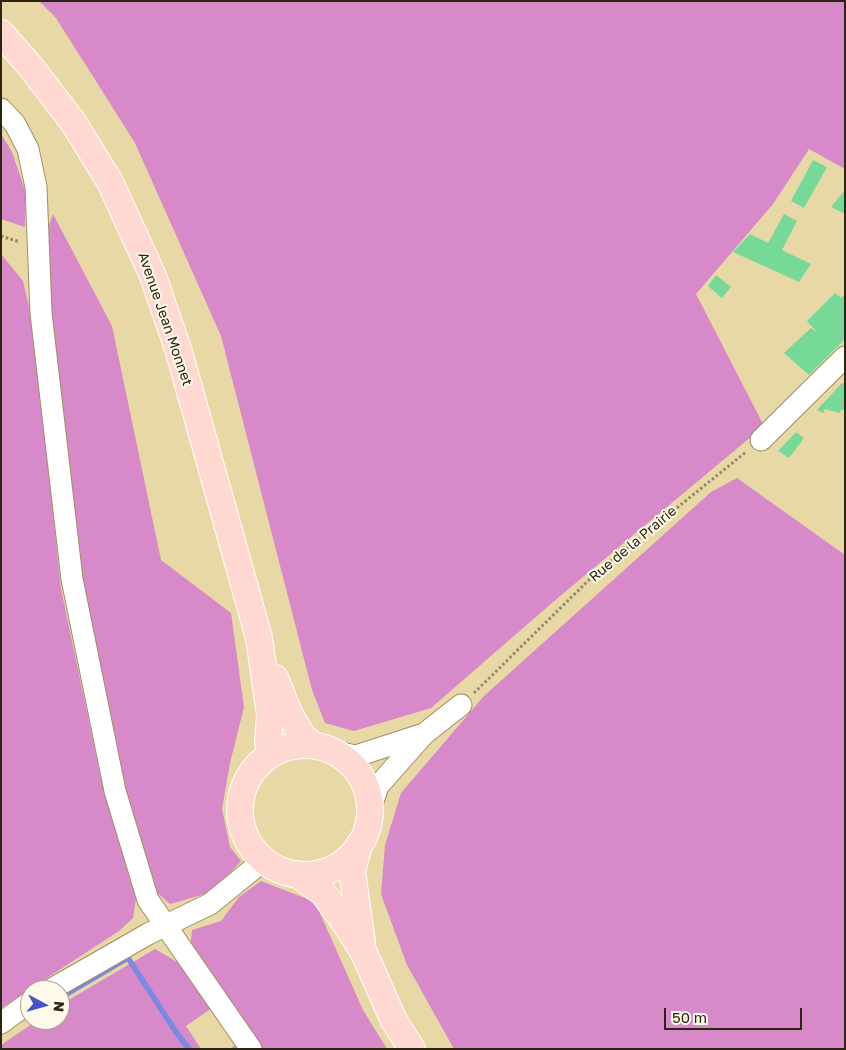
<!DOCTYPE html>
<html>
<head>
<meta charset="utf-8">
<style>
	body { margin:0 }
	#map { position:relative; width:846px; height:1050px; overflow:hidden; background:#e7d8a5; font-family:"Golos Text",sans-serif }
	canvas { display:block }
	.frame { position:absolute; inset:0; border:2px solid #2b2511; pointer-events:none }
	.north { position:absolute; left:20px; top:980px; width:50px; height:50px; box-sizing:border-box; background:#fef9ea; border:1px solid #aaa493; border-radius:50%; rotate:96deg; font-size:14px; font-weight:700; line-height:20px; text-align:center; color:#2b2511 }
	.north::after { content:''; display:block; margin:auto; width:18px; height:22px; background:#4754c9; clip-path:polygon(50% 0,100% 100%,50% 72%,0 100%) }
	.scale { position:absolute; left:664px; top:1008px; width:138px; height:22px; box-sizing:border-box; border:2px solid #2b2511; border-top:0; padding-left:6px; font-size:15px; line-height:18px; white-space:nowrap; color:#2b2511; -webkit-text-stroke:4px #fef9ea; paint-order:stroke }
</style>
</head>
<body>
<div id="map">
<canvas width="846" height="1050"></canvas>
<div class="frame"></div>
<div class="north">N</div>
<div class="scale">50 m</div>
</div>
<script>
const ctx = document.querySelector('canvas').getContext('2d');
ctx.lineJoin = 'round';
function paint(path, color) { ctx.fillStyle = color; ctx.fill(path, 'evenodd'); }
const poly = rows => new Path2D(rows.map(r => 'M' + r).join(''));
function trace(path, color, width, dash) { ctx.strokeStyle = color; ctx.lineWidth = width; ctx.lineCap = dash ? 'butt' : 'round'; ctx.setLineDash(dash || []); ctx.stroke(path); }
function drawText(font, color, halo, rows, align = 'center') {
  ctx.font = font + ' "Golos Text",sans-serif'; ctx.lineWidth = 4; ctx.setLineDash([]); ctx.textBaseline = 'middle'; ctx.strokeStyle = halo; ctx.fillStyle = color; for (const [text, x, y, turn = 0] of rows) {
    ctx.save(); ctx.translate(x, y); ctx.rotate((+turn || 0) * Math.PI / 180); ctx.textAlign = isNaN(turn) ? turn : align; if (halo) ctx.strokeText(text, 0, 0); ctx.fillText(text, 0, 0); ctx.restore();
  }
}
paint(poly([
	[39,1,845,1,845,169,809,149,773,204,696,294,764,426,553,602,431,708,354,731,325,723,312,690,221,336,135,143,56,18],
	[1,134,12,152,25,190,25,227,1,219],
	[53,214,112,326,161,560,231,613,244,707,230,763,222,809,230,847,241,861,212,892,170,904,156,892,123,790,82,580,51,315,46,234],
	[1,254,23,281,33,323,61,589,102,783,136,899,133,918,119,931,1,1008],
	[737,478,845,555,845,1049,454,1049,407,965,381,894,385,845,401,793,484,696,711,492],
	[261,881,315,902,363,1010,387,1049,230,1049,249,1035,190,949,192,930,221,921,239,897],
	[155,949,184,966,212,1008,186,1026,201,1049,1,1049,1,1045,38,1020,60,1020,60,1005]
]), '#d789c9');
trace(poly([
	[60,998,128,958,176,1032,189,1049]
]), '#788ae2', 5.5);
paint(poly([
	[813,160,827,167,804,208,791,201],
	[845,190,845,214,831,207],
	[784,214,797,221,782,250,811,264,799,282,733,252,750,234,768,243],
	[716,275,731,287,722,298,708,286],
	[835,293,841,298,845,294,845,339,809,375,784,353,811,328,818,333,807,321],
	[842,383,845,384,845,410,841,410,840,413,825,409,823,413,817,410],
	[796,432,804,438,789,458,778,451]
]), '#77d998');
const minor = poly([
	[1,109,15,124,28,149,36,187,41,313,72,579,115,791,148,900,251,1049],
	[761,440,845,357],
	[424,734,461,705],
	[336,752,356,756,424,734,378,786,370,810],
	[50,990,148,934,210,904,264,860],
	[1,1023,30,1002]
]);
const major = poly([
	[1,33,30,66,73,122,110,182,153,276,179,352,259,638,270,715,268,741,270,755],
	[275,678,289,713,303,737,315,746],
	'240 810a65 65 0 1 1 130 0a65 65 0 1 1-130 0Z',
	[359,845,352,871,362,942],
	[297,874,323,893,345,923,364,953,394,1021,412,1049]
]);
trace(minor, '#9e905f', 23);
trace(major, '#fff', 28);
trace(poly([
	[1,236,20,242],
	[474,693,595,574,746,452]
]), '#948963', 3, [2.5, 2.5]);
trace(minor, '#fff', 21);
trace(major, '#ffd9d1', 26);
drawText('14px', '#2b2511', '#fef9ea', [
	["Avenue Jean Monnet",165,319,71],
	["Rue de la Prairie",633,544,-40]
]);
</script>
</body>
</html>
